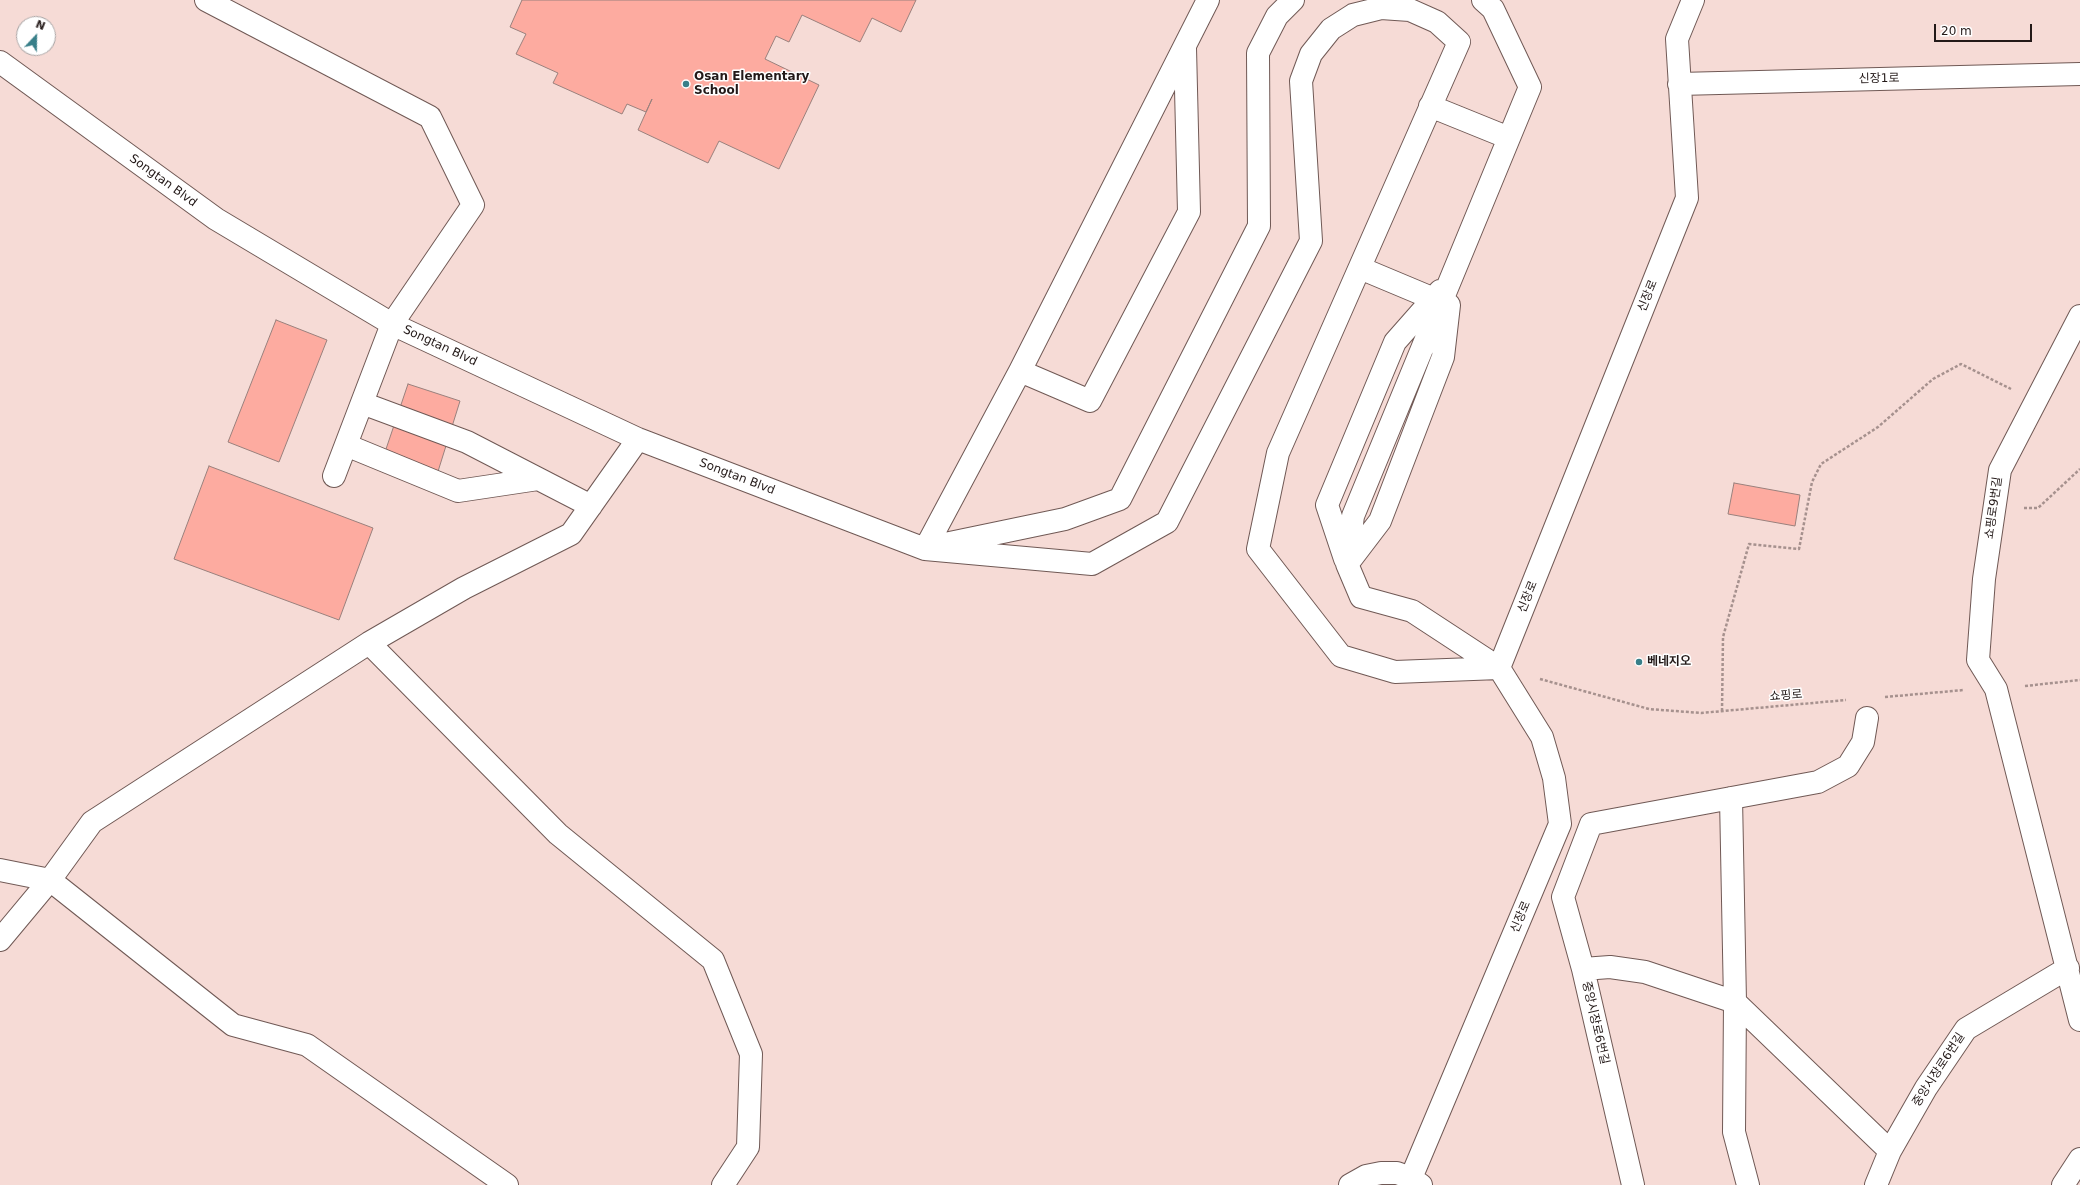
<!DOCTYPE html>
<html>
<head>
<meta charset="utf-8">
<style>
	body { margin:0 }
	#map { position:relative; width:2080px; height:1185px; overflow:hidden; background:#f6dbd6; font-family:"DejaVu Sans",sans-serif }
	canvas { display:block }
	.north { position:absolute; left:16px; top:16px; width:40px; height:40px; box-sizing:border-box; background:#fff; border:1px solid #a7a3a3; border-radius:50%; rotate:22deg; font-size:11px; font-weight:700; line-height:16px; text-align:center; color:#231918 }
	.north::after { content:''; display:block; margin:auto; width:14px; height:18px; background:#387f89; clip-path:polygon(50% 0,100% 100%,50% 72%,0 100%) }
	.scale { position:absolute; left:1934px; top:24px; width:98px; height:18px; box-sizing:border-box; border:2px solid #231918; border-top:0; padding-left:5px; font-size:12px; line-height:14px; white-space:nowrap; color:#231918; -webkit-text-stroke:3px #fff; paint-order:stroke }
</style>
</head>
<body>
<div id="map">
<canvas width="2080" height="1185"></canvas>
<div class="north">N</div>
<div class="scale">20 m</div>
</div>
<script>
const ctx = document.querySelector('canvas').getContext('2d');
ctx.lineJoin = 'round';
function paint(path, color) { ctx.fillStyle = color; ctx.fill(path, 'evenodd'); }
const poly = rows => new Path2D(rows.map(r => 'M' + r).join(''));
function trace(path, color, width, dash) { ctx.strokeStyle = color; ctx.lineWidth = width; ctx.lineCap = dash ? 'butt' : 'round'; ctx.setLineDash(dash || []); ctx.stroke(path); }
function drawText(font, color, halo, rows, align = 'center') {
  ctx.font = font + ' "DejaVu Sans","Noto Sans KR",sans-serif'; ctx.lineWidth = 3; ctx.setLineDash([]); ctx.textBaseline = 'middle'; ctx.strokeStyle = halo; ctx.fillStyle = color; for (const [text, x, y, turn = 0] of rows) {
    ctx.save(); ctx.translate(x, y); ctx.rotate((+turn || 0) * Math.PI / 180); ctx.textAlign = isNaN(turn) ? turn : align; if (halo) ctx.strokeText(text, 0, 0); ctx.fillText(text, 0, 0); ctx.restore();
  }
}
const building = poly([
	[522,0,916,0,901,32,872,18,860,42,802,15,789,42,776,36,765,59,819,85,779,169,719,141,708,163,638,130,652,99,646,112,627,104,622,114,553,83,558,73,516,54,526,34,510,27,522,0],
	[276,320,327,340,279,462,228,442,276,320],
	[408,384,460,401,435,481,384,455,408,384],
	[209,466,373,528,339,620,174,559,209,466],
	[1734,483,1800,495,1795,526,1728,514,1734,483]
]);
paint(building, '#fdaba0');
trace(building, '#99807c', 1);
const minor = poly([
	[206,0,430,117,473,205,392,324,334,476],
	[0,62,216,219,392,324,638,439,925,549,1092,564,1167,522,1311,241,1301,81,1311,54,1331,29,1353,15,1381,8,1410,10,1437,22,1459,42,1278,453,1258,549,1341,656,1395,672,1499,668],
	[1679,84,2080,74],
	[1430,106,1509,138],
	[1360,268,1434,299],
	[2080,316,2000,470,1984,579,1978,660,1996,689,2080,1020],
	[1020,371,1090,401,1189,212,1185,48],
	[362,403,467,442,591,506],
	[346,445,458,491,538,479],
	[945,544,1065,519,1120,499,1259,226,1258,53,1277,16,1293,0],
	[925,549,1020,371,1208,0],
	[1345,559,1327,505,1395,342,1440,291],
	[1348,563,1380,521,1443,357,1449,305],
	[369,643,558,834,713,960,751,1054,748,1147,723,1185],
	[1499,668,1687,198,1677,39,1693,0],
	[1731,798,1735,1002,1734,1132,1748,1185],
	[0,870,50,880,233,1025,307,1045,507,1185],
	[0,940,50,880,92,822,369,643,464,588,571,534,638,439],
	[1583,969,1610,967,1645,972,1735,1002,1890,1151],
	[1411,1178,1560,824,1554,778,1542,737,1499,668,1412,611,1361,597,1347,564,1353,516,1530,87,1493,9,1483,0],
	[1350,1185,1366,1176,1381,1173,1397,1173,1411,1178,1421,1185],
	[1633,1185,1583,969,1563,897,1591,824,1818,782,1848,766,1863,742,1867,718],
	[1876,1185,1890,1151,1926,1088,1966,1029,2068,968],
	[2063,1185,2080,1159]
]);
trace(minor, '#705955', 24);
trace(poly([
	[2024,508,2038,508,2080,469],
	[1540,679,1649,709,1701,713,1846,700],
	[2025,686,2080,680],
	[1885,697,1964,690],
	[1722,711,1723,637,1749,544,1799,549,1812,482,1821,464,1878,427,1933,379,1961,364,2011,389]
]), '#a6918e', 2.5, [3, 2]);
trace(minor, '#fff', 22);
for (const [x, y, r, color] of [
	[686,84,4,"#387f89"],
	[1639,662,4,"#387f89"]
]) { const dot = new Path2D(); dot.arc(x, y, r, 0, 2 * Math.PI); ctx.fillStyle = color; ctx.fill(dot); trace(dot, '#fff', 1.5); }
drawText('bold 12px', '#231918', '#fff', [
	["Osan Elementary",694,77],
	["School",694,91],
	["베네지오",1647,662]
], 'left');
drawText('12px', '#231918', '#fff', [
	["신장1로",1879,79,-1],
	["Songtan Blvd",163,181,36],
	["신장로",1648,296,-68],
	["Songtan Blvd",440,346,25],
	["Songtan Blvd",737,477,21],
	["쇼핑로9번길",1994,508,-82],
	["신장로",1528,597,-68],
	["쇼핑로",1786,696,-5],
	["신장로",1521,917,-67],
	["중앙시장로6번길",1595,1023,77],
	["중앙시장로6번길",1939,1070,-57]
]);
</script>
</body>
</html>
